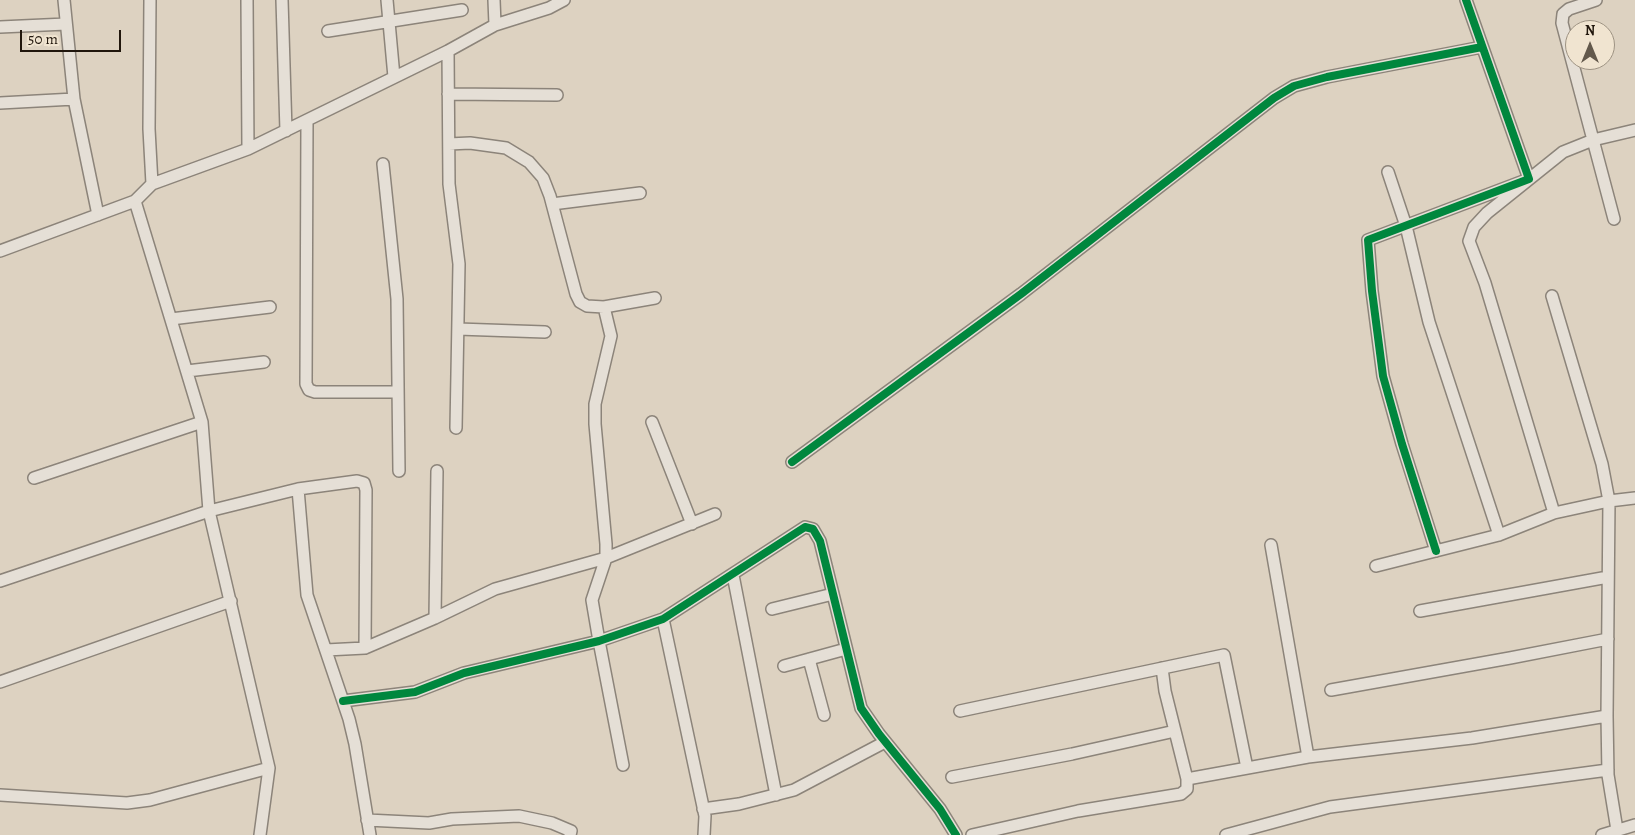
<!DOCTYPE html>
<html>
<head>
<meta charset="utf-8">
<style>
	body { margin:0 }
	#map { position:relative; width:1635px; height:835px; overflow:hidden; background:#ddd2c1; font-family:Alegreya,serif }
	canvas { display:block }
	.north { position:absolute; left:1565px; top:20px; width:50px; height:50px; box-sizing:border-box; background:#f0e4d0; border:1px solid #9d9282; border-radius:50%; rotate:0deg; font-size:14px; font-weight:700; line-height:20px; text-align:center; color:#20160c }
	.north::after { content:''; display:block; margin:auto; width:18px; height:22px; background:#62584b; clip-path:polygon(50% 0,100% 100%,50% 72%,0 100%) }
	.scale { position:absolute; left:20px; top:30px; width:101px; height:22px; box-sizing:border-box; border:2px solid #20160c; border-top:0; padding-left:6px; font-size:15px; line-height:18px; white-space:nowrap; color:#20160c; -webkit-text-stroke:4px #f0e4d0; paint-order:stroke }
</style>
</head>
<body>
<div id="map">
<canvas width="1635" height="835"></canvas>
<div class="north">N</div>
<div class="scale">50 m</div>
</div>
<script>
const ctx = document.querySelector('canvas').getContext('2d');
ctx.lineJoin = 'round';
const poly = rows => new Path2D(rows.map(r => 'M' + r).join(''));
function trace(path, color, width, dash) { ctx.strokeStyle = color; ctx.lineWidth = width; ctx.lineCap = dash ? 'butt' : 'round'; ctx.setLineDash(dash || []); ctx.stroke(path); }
const minor = poly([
	[64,0,74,99,98,215],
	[150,0,149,129,152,184],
	[247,0,248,149],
	[282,0,286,131],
	[387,0,394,77],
	[494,0,495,25],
	[1596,0,1569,9,1563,14,1562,23,1614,219],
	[0,27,66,24],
	[328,31,462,10],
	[448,51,449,184,459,264,456,428],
	[448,94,557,95],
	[0,103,74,99],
	[307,121,306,384,309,390,315,392,397,392],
	[449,144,470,143,506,148,529,162,543,178,550,196,576,294,580,302,587,306,604,307,655,298],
	[383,164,397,299,399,471],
	[1388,172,1406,226,1429,322,1499,535],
	[135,201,202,422,209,511,269,768,260,835],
	[552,204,640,193],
	[0,251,135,201,152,184,248,149,448,51,495,25,549,8,564,0],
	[1552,296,1602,464,1609,501,1607,716,1608,775,1617,830],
	[604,307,611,336,595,404,595,424,606,544,606,558,592,600,599,641,623,765],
	[171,319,270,307],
	[458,329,545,332],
	[187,371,264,362],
	[652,422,692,524],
	[792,462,1021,294,1274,98,1294,86,1327,77,1482,47],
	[34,478,202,422],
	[298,489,307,595,349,719,355,744,370,835],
	[1554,513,1485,283,1469,241,1474,227,1487,213,1563,152,1593,140,1635,130],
	[1271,545,1308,757],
	[1436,551,1402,444,1383,376,1372,291,1368,240,1529,179,1466,0],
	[1376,566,1499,535,1554,513,1609,501,1635,498],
	[733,575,776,795],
	[0,581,209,511,298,489,357,481,364,483,366,490,365,648],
	[772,609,833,594],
	[1420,611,1608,577],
	[435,618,437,471],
	[663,619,705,816,704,835],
	[326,650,365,648,435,618,495,589,606,558,715,514],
	[809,659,824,715],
	[784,666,846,649],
	[0,682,231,601],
	[1331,690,1510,658,1608,639],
	[343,701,415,692,464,673,599,641,663,619,805,527,813,529,820,541,861,708,879,734,940,809,956,835],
	[960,711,1224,655,1247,768],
	[952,777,1072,754,1175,731],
	[1187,779,1308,757,1472,738,1607,716],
	[0,795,127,803,150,800,269,768],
	[703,809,739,804,794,790,885,742],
	[367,820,429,823,452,819,519,816,552,823,571,831,570,835],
	[972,835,1078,811,1181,794,1187,789,1187,779,1165,691,1162,668],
	[1226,835,1330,807,1608,770],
	[1602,835,1635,825]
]);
trace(minor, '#8c847a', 14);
trace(minor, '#e5dfd6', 11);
trace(poly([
	[792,462,1021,294,1274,98,1294,86,1327,77,1482,47],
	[1436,551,1402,444,1383,376,1372,291,1368,240,1529,179,1466,0],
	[343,701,415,692,464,673,599,641,663,619,805,527,813,529,820,541,861,708,879,734,940,809,956,835]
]), '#00873e', 8);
</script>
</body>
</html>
